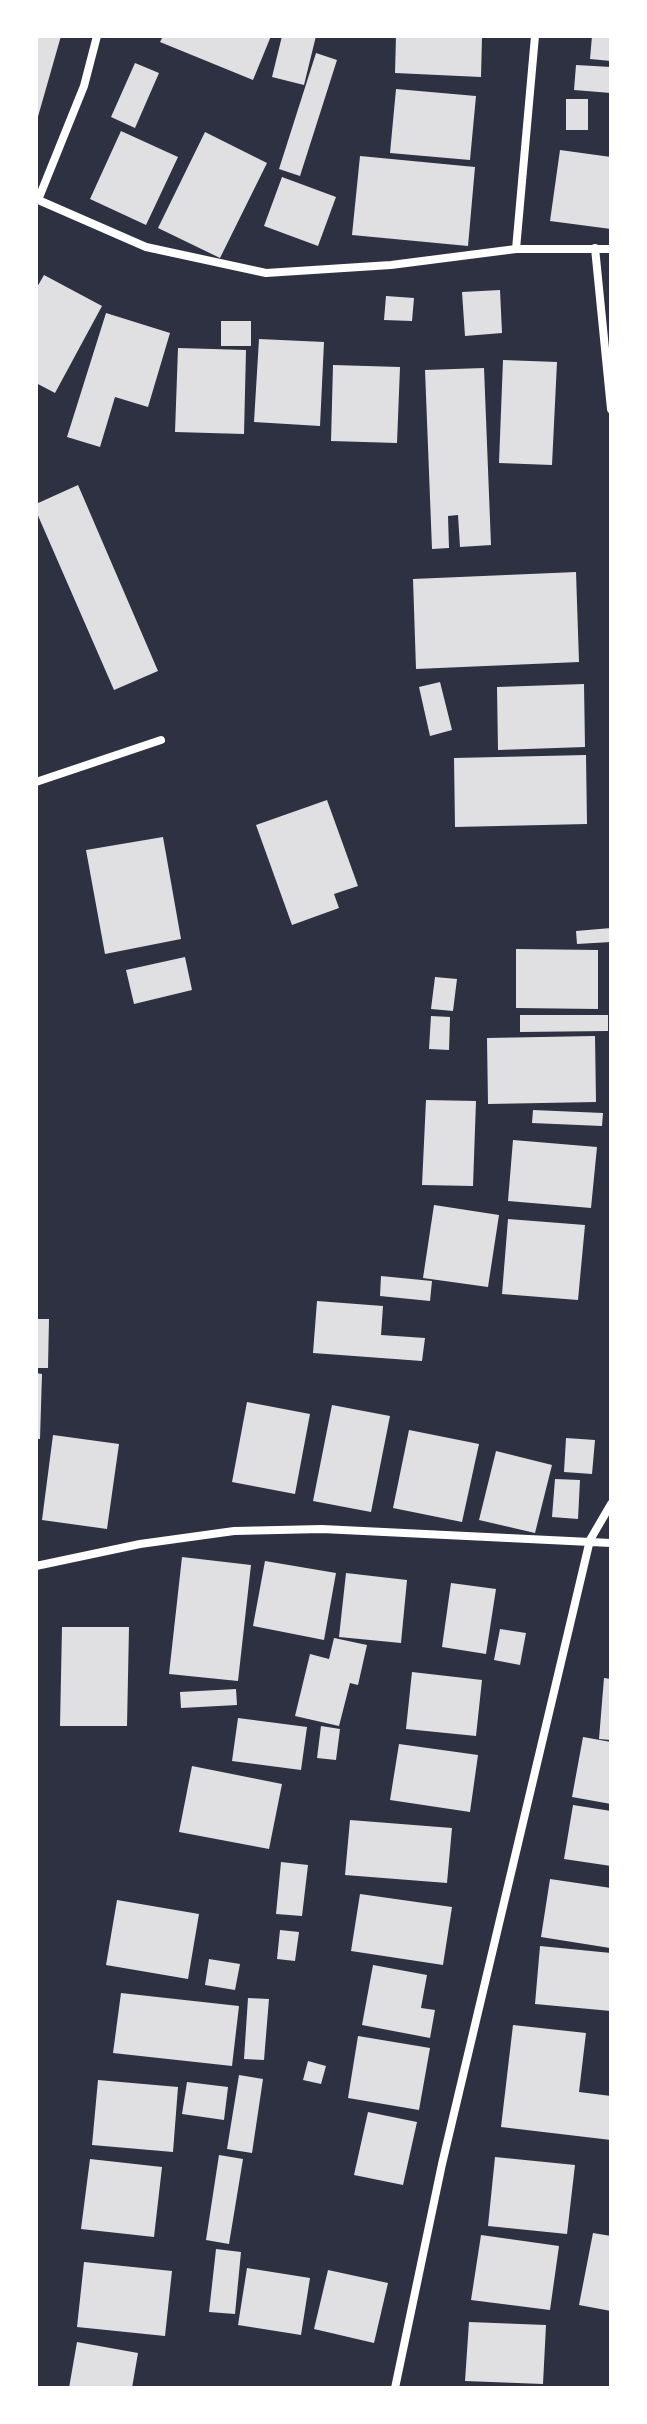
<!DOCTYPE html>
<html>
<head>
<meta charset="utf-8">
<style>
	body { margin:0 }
	#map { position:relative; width:647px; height:2424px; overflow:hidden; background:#2d3142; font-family:Figtree,sans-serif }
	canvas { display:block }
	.frame { position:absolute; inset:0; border:38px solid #fff; pointer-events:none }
</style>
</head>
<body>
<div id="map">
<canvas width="647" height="2424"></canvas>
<div class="frame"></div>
</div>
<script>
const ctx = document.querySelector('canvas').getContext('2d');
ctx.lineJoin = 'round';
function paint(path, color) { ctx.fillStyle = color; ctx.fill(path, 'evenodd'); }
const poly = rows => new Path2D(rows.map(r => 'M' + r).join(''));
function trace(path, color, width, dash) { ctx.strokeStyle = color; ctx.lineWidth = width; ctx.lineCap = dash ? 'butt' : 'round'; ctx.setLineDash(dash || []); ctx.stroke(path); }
paint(poly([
	[36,36,61,36,37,120,36,120],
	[163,36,271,36,253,80,160,42],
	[282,36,316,36,304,85,272,77],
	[396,36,482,36,481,77,395,73],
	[592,36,611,36,611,61,590,59],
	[316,53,337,60,300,176,279,169],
	[135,63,159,73,135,128,111,117],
	[576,65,611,67,611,93,574,90],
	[396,89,476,96,470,160,390,153],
	[566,99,588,99,588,130,566,130],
	[121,131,178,157,146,225,90,199],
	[205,132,267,163,220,258,158,228],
	[560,150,611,157,611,229,550,221],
	[360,156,475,167,468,246,352,235],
	[282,177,336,197,318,246,264,226],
	[44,275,102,306,55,393,36,383,36,289],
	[500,290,502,333,465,336,462,292],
	[386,296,414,298,412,321,384,320],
	[106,313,170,333,148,407,115,397,100,447,67,437],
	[221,321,251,321,251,346,221,346],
	[259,339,324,342,320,426,254,422],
	[178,348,246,350,244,434,175,432],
	[503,360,557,362,552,465,499,463],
	[333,365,400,367,397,443,331,441],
	[484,368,491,545,460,547,458,515,448,516,449,548,432,549,425,370],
	[78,485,158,671,114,690,36,511,36,504],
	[576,572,579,662,416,669,413,579],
	[440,682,452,730,430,736,419,687],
	[584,684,585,747,498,750,497,687],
	[586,755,587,824,455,827,454,758],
	[327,800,358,886,334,894,339,908,292,925,256,825],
	[163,837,181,939,105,954,86,850],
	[611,928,611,942,577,944,576,931],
	[516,949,598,950,598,1009,516,1008],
	[185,957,192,990,134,1004,126,970],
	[435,977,457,979,453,1011,431,1009],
	[520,1015,608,1015,608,1031,520,1032],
	[431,1016,450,1017,449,1050,429,1049],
	[595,1036,596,1102,488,1104,487,1038],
	[426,1100,476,1101,473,1186,422,1185],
	[533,1110,603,1113,602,1126,532,1123],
	[513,1140,597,1147,591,1208,508,1201],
	[434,1205,499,1215,488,1287,423,1278],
	[508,1219,585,1225,578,1300,502,1294],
	[381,1276,432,1281,430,1301,380,1296],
	[317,1301,383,1306,381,1335,425,1338,422,1361,313,1353],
	[36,1319,49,1319,48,1368,36,1368],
	[36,1373,42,1374,40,1439,36,1439],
	[247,1402,310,1414,295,1494,232,1482],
	[332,1405,390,1416,371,1512,313,1501],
	[409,1430,479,1444,462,1522,393,1508],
	[53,1435,119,1444,107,1529,42,1520],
	[566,1438,595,1440,592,1474,564,1472],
	[496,1451,552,1465,535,1533,479,1520],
	[555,1479,580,1480,578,1519,552,1517],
	[182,1557,251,1565,238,1681,169,1674],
	[265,1561,336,1573,324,1640,253,1626],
	[346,1573,407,1580,401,1643,339,1637],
	[451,1583,496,1589,486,1654,442,1647],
	[62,1627,129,1627,127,1726,60,1726],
	[500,1629,526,1633,520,1665,494,1660],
	[334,1638,367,1645,358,1685,350,1683,339,1726,295,1716,310,1654,329,1659],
	[412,1672,482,1680,476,1736,406,1729],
	[604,1678,611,1679,611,1740,599,1739],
	[236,1689,237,1705,181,1708,180,1692],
	[238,1718,307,1727,301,1770,232,1761],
	[321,1726,340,1729,336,1760,317,1758],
	[583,1737,611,1742,611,1804,572,1797],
	[399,1744,478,1755,470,1812,390,1800],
	[192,1766,282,1784,269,1849,179,1832],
	[573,1805,611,1811,611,1866,564,1859],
	[350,1820,452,1828,447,1883,345,1875],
	[281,1862,308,1865,302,1916,276,1914],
	[550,1879,611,1888,610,1948,541,1937],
	[360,1894,452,1907,443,1965,351,1951],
	[117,1900,199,1914,188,1979,106,1965],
	[280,1930,299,1932,295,1961,277,1959],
	[540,1946,611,1953,611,2011,535,2004],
	[209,1959,240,1964,235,1990,205,1985],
	[373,1965,427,1975,421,2008,435,2010,430,2038,362,2025],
	[121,1993,239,2006,232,2066,113,2053],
	[248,1998,269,1999,264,2060,244,2059],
	[513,2025,586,2033,579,2092,611,2096,611,2140,501,2127],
	[358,2036,430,2048,419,2110,348,2098],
	[308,2061,326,2066,321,2084,303,2080],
	[239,2075,263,2079,252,2153,227,2149],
	[98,2080,178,2087,173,2152,92,2145],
	[187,2082,228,2087,224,2120,182,2114],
	[368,2112,417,2122,403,2185,354,2175],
	[219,2155,243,2159,229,2244,206,2240],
	[495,2157,575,2165,567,2234,488,2226],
	[90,2159,162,2167,154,2237,81,2229],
	[593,2233,611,2236,611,2311,579,2305],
	[481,2235,559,2246,550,2310,471,2300],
	[216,2249,241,2252,235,2314,209,2312],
	[84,2262,172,2271,165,2336,77,2327],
	[247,2268,310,2278,301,2335,238,2325],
	[328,2270,388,2283,374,2343,314,2329],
	[469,2322,546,2325,543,2384,465,2381],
	[77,2342,138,2353,132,2388,69,2388]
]), '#e0e0e3');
trace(poly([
	[36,199,146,247,266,273,391,265,516,249,611,249],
	[38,200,84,86,97,36],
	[595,248,611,409],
	[516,249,535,36],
	[36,782,161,740],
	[36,1566,140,1544,234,1531,322,1529,611,1543],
	[395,2388,442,2164,590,1540,611,1504]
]), '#fff', 8);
</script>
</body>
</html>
